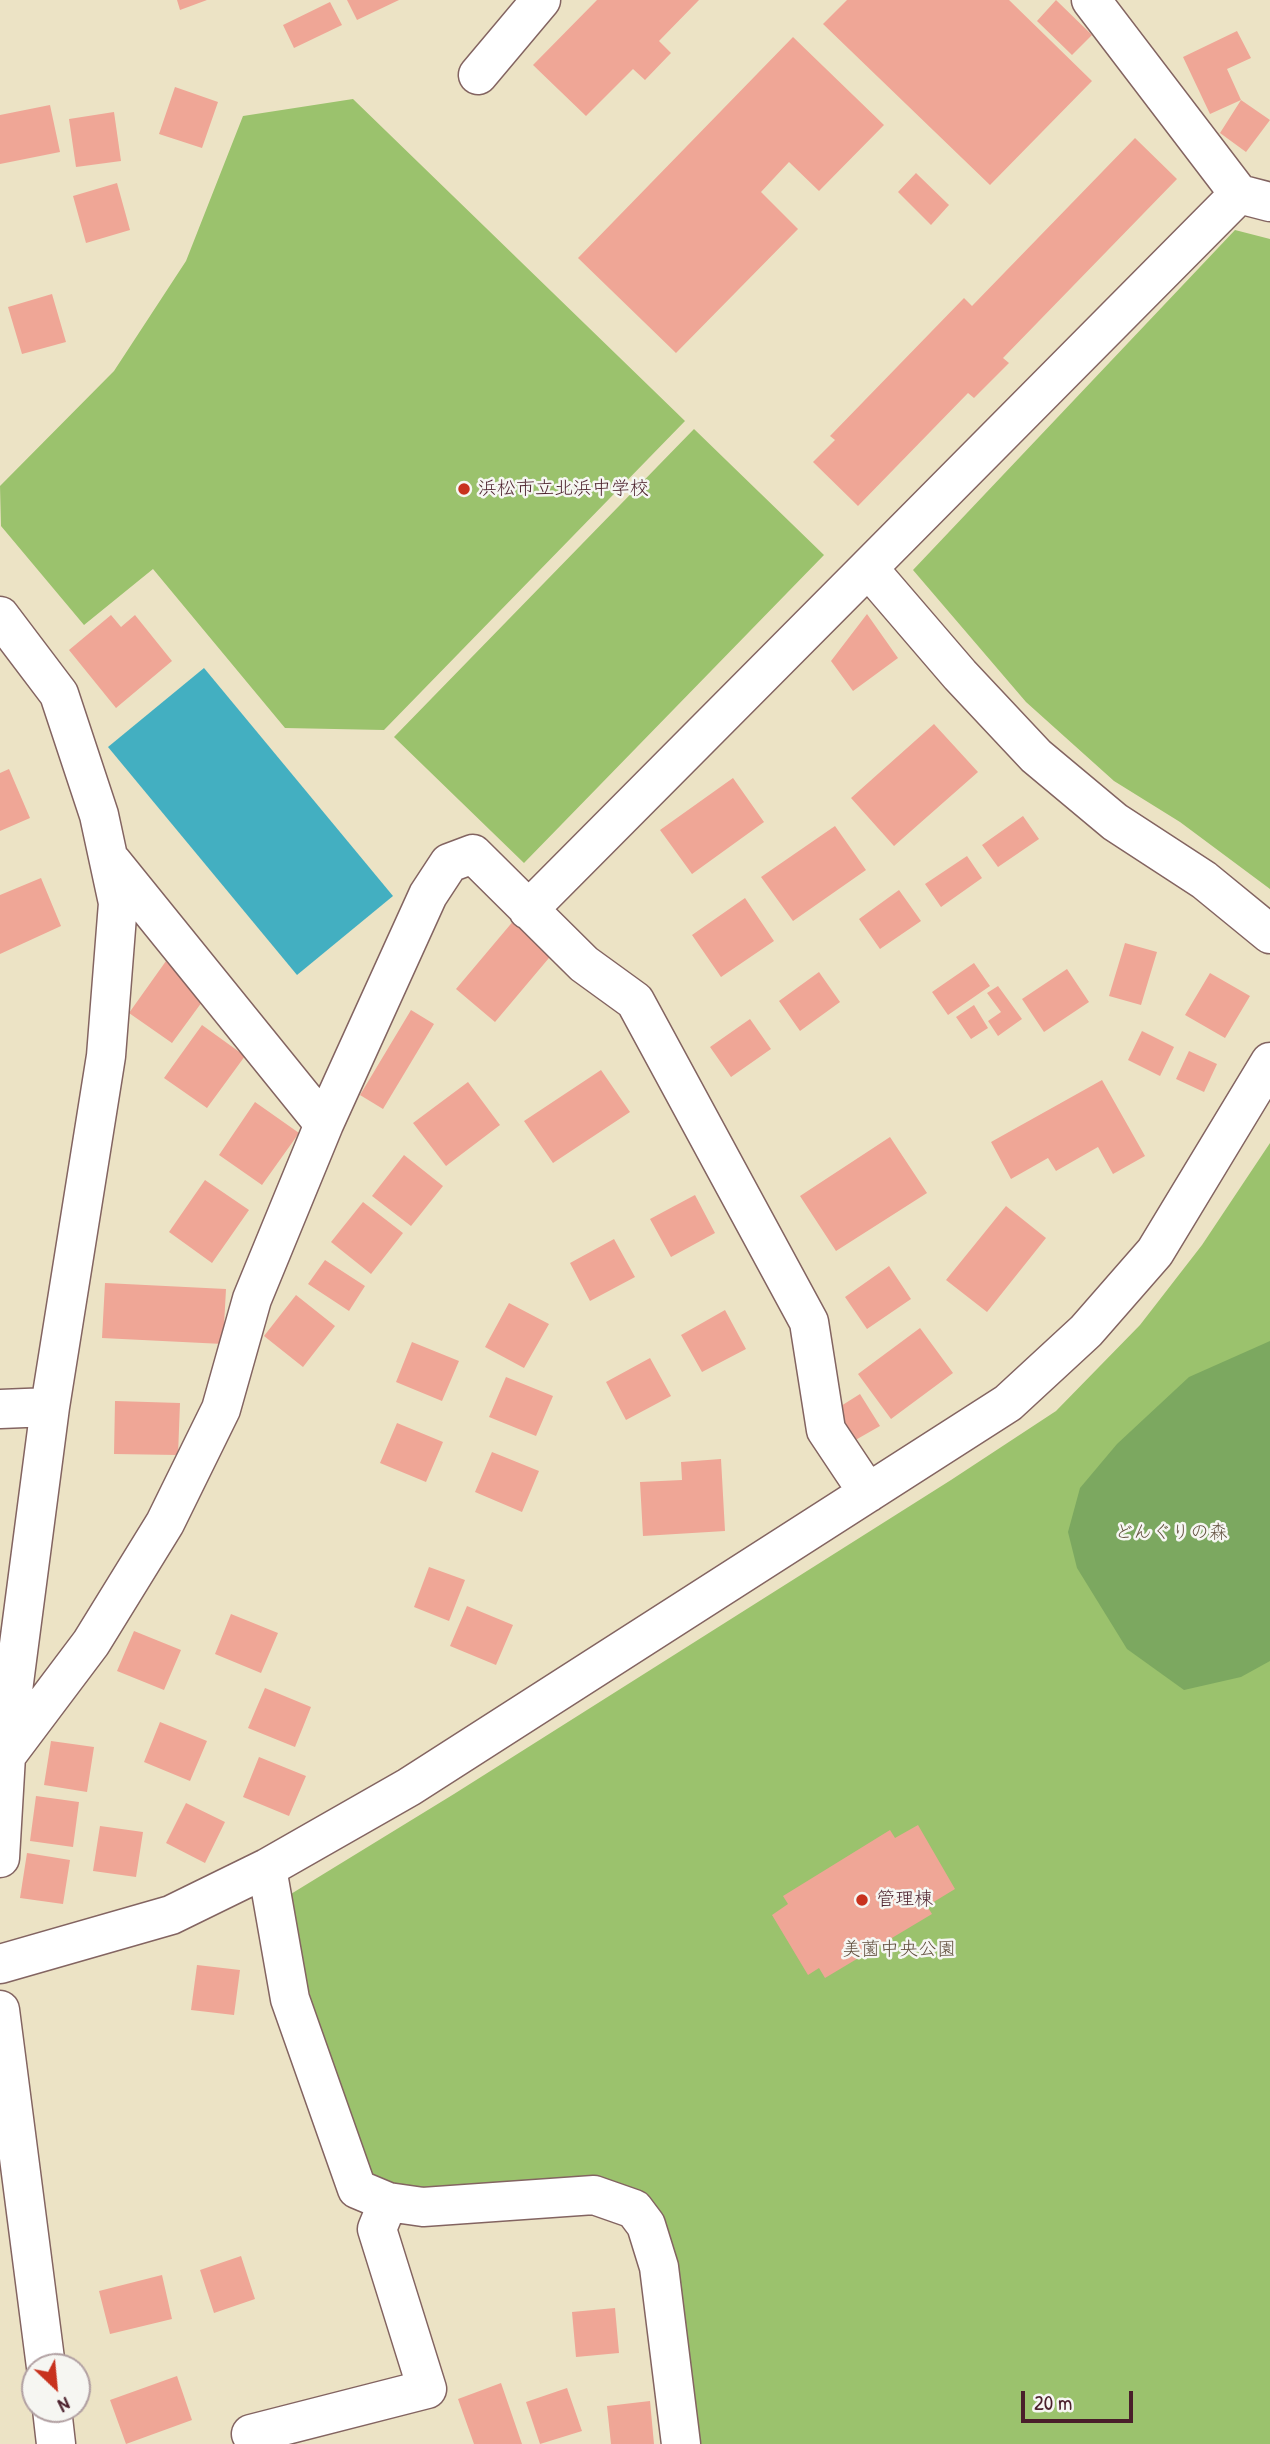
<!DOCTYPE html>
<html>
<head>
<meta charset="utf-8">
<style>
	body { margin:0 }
	#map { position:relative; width:1270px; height:2444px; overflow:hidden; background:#ece3c5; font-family:"Patrick Hand",sans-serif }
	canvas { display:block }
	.north { position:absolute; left:21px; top:2353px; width:70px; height:70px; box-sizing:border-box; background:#f6f6f2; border:2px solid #b1a0a2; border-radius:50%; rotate:154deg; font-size:19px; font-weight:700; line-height:28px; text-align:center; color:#4a1f2b }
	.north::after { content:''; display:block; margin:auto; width:24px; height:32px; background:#c8321e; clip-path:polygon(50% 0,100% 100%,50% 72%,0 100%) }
	.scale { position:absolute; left:1021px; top:2391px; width:112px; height:32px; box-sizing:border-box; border:4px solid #4a1f2b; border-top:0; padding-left:9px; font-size:21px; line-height:24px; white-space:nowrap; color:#4a1f2b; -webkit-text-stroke:5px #f6f6f2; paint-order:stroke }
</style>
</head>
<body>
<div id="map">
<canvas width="1270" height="2444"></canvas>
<div class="north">N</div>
<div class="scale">20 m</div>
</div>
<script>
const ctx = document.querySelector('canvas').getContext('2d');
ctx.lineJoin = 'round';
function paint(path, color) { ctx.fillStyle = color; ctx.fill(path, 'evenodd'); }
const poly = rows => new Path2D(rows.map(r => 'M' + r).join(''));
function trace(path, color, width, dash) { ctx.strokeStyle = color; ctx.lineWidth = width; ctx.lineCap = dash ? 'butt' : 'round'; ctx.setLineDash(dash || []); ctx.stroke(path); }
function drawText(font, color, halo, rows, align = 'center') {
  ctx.font = font + ' "Patrick Hand","Klee One",sans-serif'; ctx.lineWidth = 5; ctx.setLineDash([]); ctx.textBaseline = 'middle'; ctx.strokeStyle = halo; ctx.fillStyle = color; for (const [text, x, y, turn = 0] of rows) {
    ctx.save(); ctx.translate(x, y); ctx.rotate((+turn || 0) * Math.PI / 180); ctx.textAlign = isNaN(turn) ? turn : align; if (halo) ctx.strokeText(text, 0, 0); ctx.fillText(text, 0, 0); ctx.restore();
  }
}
paint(poly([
	[353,99,685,421,384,730,285,728,153,569,84,625,1,526,0,486,114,371,186,261,243,116],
	[1235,230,1270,239,1270,889,1180,822,1114,781,1026,702,913,570],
	[694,429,824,555,524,863,394,737],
	[1270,1143,1270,2444,681,2444,634,2209,357,2189,286,1897,454,1794,951,1480,1056,1411,1140,1325,1202,1245]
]), '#9bc26d');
paint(poly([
	[1270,1341,1270,1661,1241,1677,1184,1690,1127,1649,1077,1568,1068,1532,1080,1488,1117,1444,1189,1377]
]), '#7ca860');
paint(poly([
	[204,668,393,896,297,975,108,747]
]), '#43afc1');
paint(poly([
	[177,0,207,0,180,10],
	[347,0,399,0,357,20],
	[597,0,699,0,659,41,671,53,645,80,633,69,586,116,533,65],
	[847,0,1009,0,1092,81,990,185,823,24],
	[1056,0,1092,35,1072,55,1037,21],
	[330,2,342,25,294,48,283,25],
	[1237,31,1251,58,1227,69,1241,100,1210,114,1183,57],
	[793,37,884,125,819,191,789,162,761,192,798,229,676,353,578,258],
	[175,87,218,102,202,148,159,134],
	[1241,100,1270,120,1246,152,1220,133],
	[50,105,60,152,0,164,0,115],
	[114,112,121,161,76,167,69,119],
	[1135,138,1177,179,1003,358,1009,363,974,398,968,393,858,506,813,462,835,440,830,436,964,298,972,306],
	[916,173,949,205,931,225,898,192],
	[117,183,130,230,86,243,73,196],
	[52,294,66,342,22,354,8,307],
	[867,614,898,658,853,691,831,661],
	[111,615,121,627,135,615,172,661,116,708,69,650],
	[934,724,978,772,894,846,851,798],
	[9,769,30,818,0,831,0,773],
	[733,778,764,822,692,874,660,830],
	[1023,816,1039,839,998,867,982,845],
	[835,826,866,870,793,921,761,877],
	[967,856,982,878,941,907,925,884],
	[41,878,61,926,0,954,0,895],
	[899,890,921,921,880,949,859,919],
	[745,898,774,941,721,977,692,935],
	[515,919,554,952,495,1022,456,989],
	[1125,943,1157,952,1141,1005,1109,996],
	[166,961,210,991,172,1043,129,1013],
	[974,963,990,986,948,1015,932,992],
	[1067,969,1089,1002,1044,1032,1022,999],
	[819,972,840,1002,800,1031,779,1001],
	[1210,973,1250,996,1225,1038,1185,1015],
	[998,986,1022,1019,998,1036,988,1021,1001,1012,987,993],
	[974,1005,988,1028,971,1039,956,1017],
	[411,1010,434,1024,383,1109,360,1095],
	[750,1019,771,1049,731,1077,710,1047],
	[202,1025,245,1056,207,1108,164,1078],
	[1142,1031,1174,1047,1160,1076,1128,1060],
	[1189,1051,1217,1064,1204,1092,1176,1079],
	[601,1070,630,1112,553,1163,524,1121],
	[1102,1080,1145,1156,1113,1174,1098,1147,1056,1171,1048,1158,1011,1179,991,1142],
	[468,1082,500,1125,446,1166,413,1123],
	[255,1102,299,1133,262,1185,219,1155],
	[890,1137,927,1193,836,1251,800,1196],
	[404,1155,443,1186,411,1226,372,1196],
	[205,1180,249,1210,212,1263,169,1232],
	[695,1195,715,1233,671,1257,650,1219],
	[363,1202,403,1233,371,1274,331,1242],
	[1006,1206,1046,1238,987,1312,946,1280],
	[614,1239,635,1277,590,1301,570,1263],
	[325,1260,365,1286,349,1311,308,1284],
	[889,1266,911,1299,867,1329,845,1297],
	[105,1283,226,1289,223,1344,102,1338],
	[296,1295,335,1326,303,1367,264,1336],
	[509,1303,549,1324,524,1368,485,1347],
	[725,1310,746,1349,702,1372,681,1335],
	[920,1328,953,1373,891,1419,858,1374],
	[412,1342,459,1361,442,1401,396,1382],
	[650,1358,671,1396,626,1420,606,1382],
	[506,1377,553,1396,536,1436,489,1417],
	[860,1394,880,1426,852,1442,833,1411],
	[115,1401,180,1403,178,1455,114,1454],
	[397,1423,443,1442,426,1482,380,1463],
	[492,1452,539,1471,522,1512,475,1492],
	[721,1459,725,1531,643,1536,640,1482,682,1480,681,1462],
	[429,1567,465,1580,449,1621,414,1607],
	[467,1606,513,1625,496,1665,450,1646],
	[231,1614,278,1633,261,1673,215,1654],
	[134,1631,181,1650,164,1690,117,1671],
	[265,1688,311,1707,295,1747,248,1728],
	[160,1722,207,1741,190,1781,144,1762],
	[51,1741,94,1747,87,1792,44,1785],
	[259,1757,306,1776,289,1816,243,1797],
	[36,1796,79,1802,73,1847,30,1841],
	[186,1803,225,1822,205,1863,166,1843],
	[918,1825,955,1889,927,1906,932,1914,825,1978,819,1968,808,1975,772,1915,788,1904,783,1896,890,1830,895,1838],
	[100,1826,143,1832,136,1877,93,1871],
	[27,1853,70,1860,63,1904,20,1898],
	[197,1965,240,1970,234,2015,191,2010],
	[241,2256,255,2299,214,2313,200,2270],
	[162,2275,172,2319,110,2334,99,2291],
	[615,2308,619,2353,576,2357,572,2312],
	[177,2376,192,2420,126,2444,110,2400],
	[501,2383,522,2444,474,2444,458,2399],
	[567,2388,582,2431,540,2444,526,2402],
	[650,2401,654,2444,611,2444,607,2406]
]), '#efa696');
const minor = poly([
	[1091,0,1239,194],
	[478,75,541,0],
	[1270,202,1239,194,868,568,960,675,1036,756,1115,822,1204,880,1270,934],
	[0,616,59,694,99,815,118,903,106,1056,50,1407,12,1698,6,1756,0,1858],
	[112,862,324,1124],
	[528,910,868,568],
	[0,1409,50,1407],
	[6,1756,91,1643,165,1523,221,1409,252,1299,324,1124,428,895,449,863,473,854,584,964,635,1001,809,1322,826,1430,868,1493],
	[267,1868,290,1999,357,2189,388,2202,423,2207,594,2195,634,2209,646,2225,659,2267,681,2444],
	[0,1964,171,1915,267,1868,409,1787,1008,1403,1086,1331,1155,1252,1270,1062],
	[0,2010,46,2367],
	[52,2409,56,2444],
	[251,2434,427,2389,377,2229,388,2202]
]);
trace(minor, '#836461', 41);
trace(minor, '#fff', 38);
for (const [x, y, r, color] of [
	[464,489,7,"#c8321e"],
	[862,1900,7,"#c8321e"]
]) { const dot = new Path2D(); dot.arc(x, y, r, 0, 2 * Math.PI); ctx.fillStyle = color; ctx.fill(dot); trace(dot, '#f6f6f2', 2.5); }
drawText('19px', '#4a1f2b', '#f6f6f2', [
	["浜松市立北浜中学校",478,489],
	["管理棟",876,1900]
], 'left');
drawText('19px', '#62503f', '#f6f6f2', [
	["どんぐりの森",1171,1533],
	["美薗中央公園",899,1950]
]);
</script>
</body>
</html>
